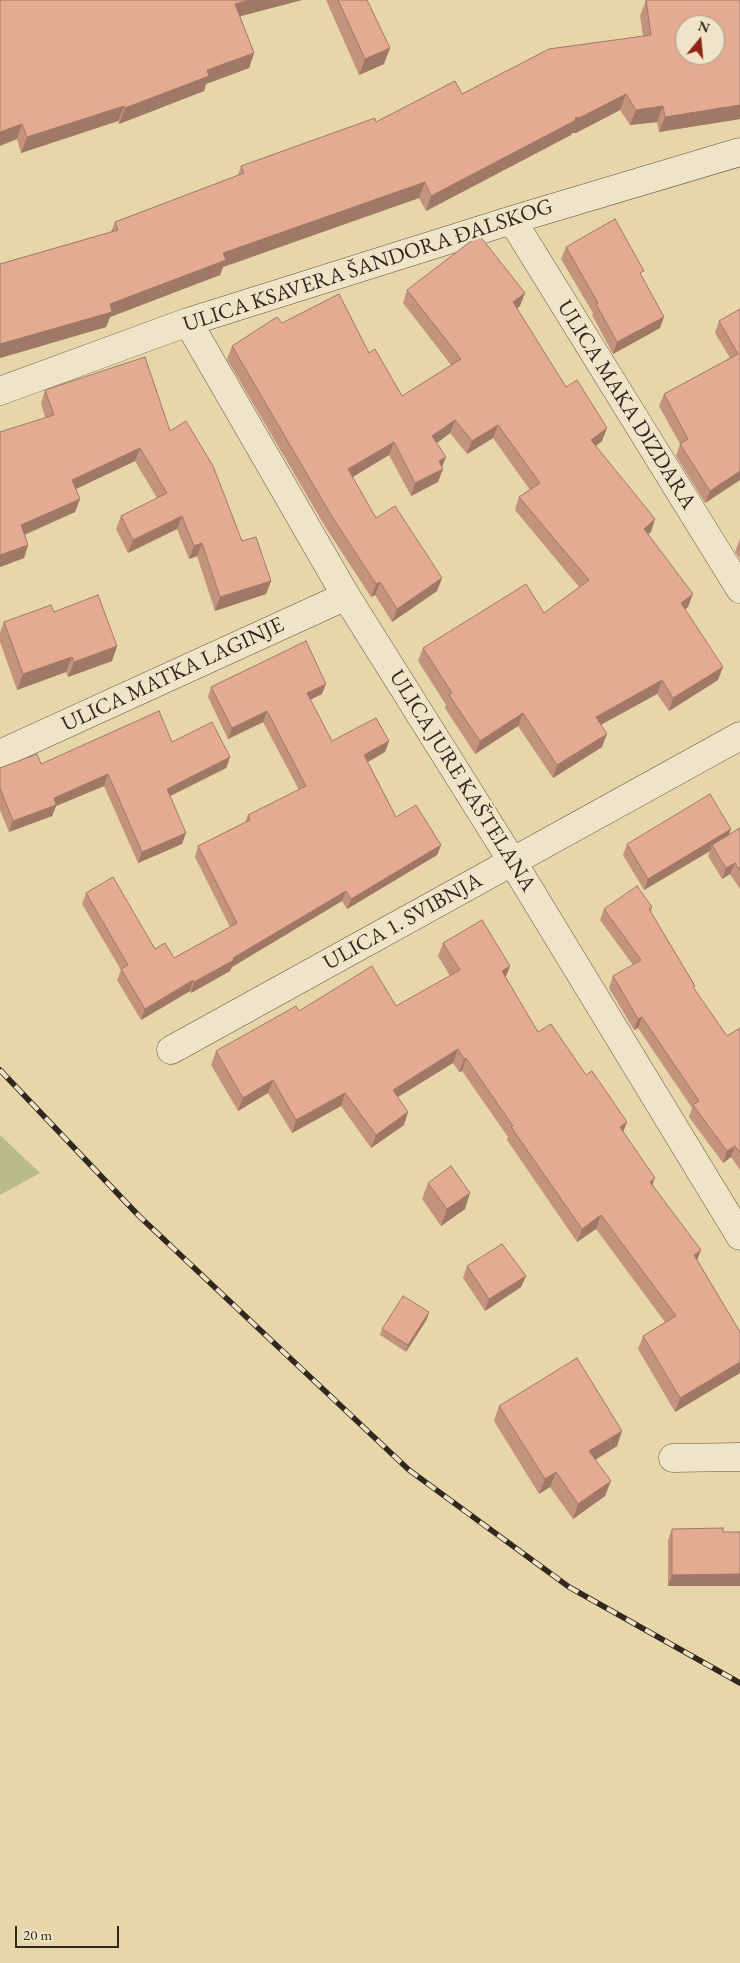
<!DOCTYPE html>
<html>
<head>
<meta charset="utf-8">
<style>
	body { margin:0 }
	#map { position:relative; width:740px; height:1963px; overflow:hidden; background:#e7d6aa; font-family:"EB Garamond",serif }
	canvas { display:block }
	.north { position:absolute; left:675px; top:15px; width:50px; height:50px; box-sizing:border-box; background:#efe4c8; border:1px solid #a39884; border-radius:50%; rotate:17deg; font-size:14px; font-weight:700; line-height:20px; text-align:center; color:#32271e }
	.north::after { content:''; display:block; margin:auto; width:18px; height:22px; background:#8f2418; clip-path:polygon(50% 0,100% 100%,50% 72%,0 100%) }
	.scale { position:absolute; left:15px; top:1926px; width:104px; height:22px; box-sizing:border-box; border:2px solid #32271e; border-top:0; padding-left:6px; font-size:15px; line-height:18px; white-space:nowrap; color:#32271e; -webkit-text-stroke:4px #efe4c8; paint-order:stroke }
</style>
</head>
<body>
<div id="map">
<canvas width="740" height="1963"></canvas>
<div class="north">N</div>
<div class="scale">20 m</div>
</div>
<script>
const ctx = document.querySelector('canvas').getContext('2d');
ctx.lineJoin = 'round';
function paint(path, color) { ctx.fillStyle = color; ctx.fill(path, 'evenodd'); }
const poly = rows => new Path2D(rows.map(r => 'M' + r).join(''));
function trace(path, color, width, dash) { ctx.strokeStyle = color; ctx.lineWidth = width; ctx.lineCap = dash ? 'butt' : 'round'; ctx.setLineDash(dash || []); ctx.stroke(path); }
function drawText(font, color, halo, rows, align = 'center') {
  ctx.font = font + ' "EB Garamond",serif'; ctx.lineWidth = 5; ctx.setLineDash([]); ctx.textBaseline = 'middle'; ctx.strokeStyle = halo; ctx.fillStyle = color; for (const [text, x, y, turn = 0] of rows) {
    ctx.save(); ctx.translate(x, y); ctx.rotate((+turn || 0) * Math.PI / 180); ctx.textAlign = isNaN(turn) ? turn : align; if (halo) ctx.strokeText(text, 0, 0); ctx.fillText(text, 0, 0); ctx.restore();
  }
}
paint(poly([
	[0,1135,40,1173,0,1195]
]), '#b8bd87');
const minor = poly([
	[512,220,740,589],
	[188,322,346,596,512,861,740,1236],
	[0,391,188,322,512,220,740,152],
	[0,754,346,596],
	[171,1050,740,736],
	[673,1458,740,1457]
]);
trace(minor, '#5f5341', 29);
trace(minor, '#efe4c8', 28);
const rail = poly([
	[0,1070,139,1216,409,1470,569,1587,740,1683]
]);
trace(rail, '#32271e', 5.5);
trace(rail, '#efe4c8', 4, [11]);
paint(poly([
	[0,0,302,0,240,16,254,53,249,68,206,84,204,91,119,124,118,121,21,153,17,139],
	[326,0,367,0,384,64,359,75],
	[646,0,740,0,740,119,659,132,657,122,630,125,620,110,576,133,572,133,571,135,426,211,419,198,223,267,220,275,110,317,106,327,0,358,0,264,111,232,115,222,238,175,241,166,643,36,640,16],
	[566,247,642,277,660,328,613,354,592,315,593,313,561,259],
	[407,290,520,306,517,308,566,387,602,441,596,446,651,532,648,534,688,607,685,609,718,680,669,711,657,694,601,725,602,747,553,778,518,726,475,754,445,708,446,705,418,661,423,648,544,613,579,587,515,510,519,497,530,490,493,438,467,454,450,433,437,443,442,467,438,482,411,496,389,455,352,477,376,518,442,578,437,591,392,622,375,595,371,597,326,528,227,359,232,346,282,323,369,353,402,396,451,365,403,303],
	[740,309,740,480,705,503,676,456,680,444,659,406,664,394,730,358,715,333,719,321],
	[45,390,170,431,242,541,271,581,266,594,215,611,197,556,189,559,177,529,128,553,116,529,121,516,157,498,135,461,76,489,80,499,75,512,25,535,28,545,24,558,0,567,45,417,41,403],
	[740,539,740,559,735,552],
	[54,612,117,646,112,661,68,677,66,672,17,690,0,642,0,632,4,622],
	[211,687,322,694,310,700,332,741,389,741,385,752,368,762,396,817,441,845,437,855,347,909,342,901,232,967,230,971,191,993,190,991,141,1020,117,980,121,970,82,904,86,893,155,949,174,958,230,927,195,857,198,846,245,822,248,815,299,790,263,722,228,739,208,697],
	[172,742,230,757,226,768,170,796,182,844,138,863,104,786,56,806,52,816,9,832,0,810,0,768,41,764],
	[740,828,740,889,730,874,722,879,708,856,710,851,644,890,623,855,627,844,730,834],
	[652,907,651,912,694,989,727,1036,740,1028,740,1170,731,1157,723,1163,689,1117,692,1108,638,1028,634,1030,609,988,613,976,633,965,600,920,604,909],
	[443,943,510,966,505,977,538,1032,623,1132,653,1185,740,1332,740,1373,675,1412,638,1349,643,1336,665,1322,596,1229,577,1242,507,1140,508,1137,462,1071,459,1072,453,1063,398,1097,404,1125,371,1148,341,1106,292,1133,268,1093,238,1111,211,1065,216,1051,299,1011,396,1006,450,976,438,956],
	[428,1183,465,1209,441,1226,422,1199],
	[467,1266,526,1276,521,1287,485,1311,463,1278],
	[427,1319,406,1352,380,1335,382,1329],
	[499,1406,617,1446,595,1460,605,1496,573,1519,550,1487,539,1494,494,1421],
	[672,1529,723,1532,740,1532,740,1586,668,1586,668,1540]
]), '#c4937e');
paint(poly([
	[249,0,302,0,230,19,235,4],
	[390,48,384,64,359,75,365,59],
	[254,53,249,68,206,84,204,91,119,124,125,108,207,70],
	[626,94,620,110,576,133,572,133,571,135,426,211,431,196,575,118],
	[740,105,740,119,659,132,665,117],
	[124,106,118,121,21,153,27,137],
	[663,106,657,122,630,125,636,110],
	[22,124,17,139,0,146,0,132],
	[425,182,419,198,223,267,220,275,110,317,106,327,0,358,0,344,110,304,223,253],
	[525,293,520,306,508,315,513,302],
	[664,317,660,328,613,354,617,342],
	[455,420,450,433,428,450,432,436],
	[498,425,493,438,467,454,472,441],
	[607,428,602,441,586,453,591,440],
	[394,442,389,455,343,483,348,469],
	[140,448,135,461,67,493,72,480],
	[446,457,441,470,443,469,438,482,411,496,415,483,439,461],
	[740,471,740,480,705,503,710,491],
	[80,499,75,512,16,538,21,525],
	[182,516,177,529,128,553,133,540],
	[655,519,651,532,639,542,644,529],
	[202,543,197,556,189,559,194,546],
	[28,545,24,558,0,567,0,555],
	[442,578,437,591,392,622,397,609],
	[271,581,266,594,215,611,220,597],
	[380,582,375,595,371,597,376,584],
	[693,594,688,607,676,616,681,603],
	[117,646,112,661,68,677,74,662],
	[72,657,66,672,17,690,23,674],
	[723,667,718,680,669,711,673,698],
	[662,680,657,694,591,730,596,717],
	[326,684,322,694,303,703,307,693],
	[267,711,263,722,228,739,232,728],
	[523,713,518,726,475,754,480,741],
	[607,734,602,747,553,778,557,765],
	[389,741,385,752,360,766,364,755],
	[230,757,226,768,162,800,167,789],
	[108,774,104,786,56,806,52,816,9,832,13,821,54,798],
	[731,829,727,841,712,845,710,851,644,890,648,879],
	[186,833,182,844,138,863,142,852],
	[441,845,437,855,347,909,351,899],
	[735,863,730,874,722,879,726,868],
	[346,891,342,901,232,967,230,971,191,993,194,982,233,958],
	[510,966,505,979,502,971],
	[193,980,190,991,141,1020,145,1009],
	[642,1017,638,1028,634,1030,638,1019],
	[458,1049,453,1063,388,1103,393,1090],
	[466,1058,462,1071,459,1072,464,1059],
	[273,1080,268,1093,238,1111,243,1098],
	[345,1093,341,1106,292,1133,296,1120],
	[408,1112,404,1125,371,1148,376,1135],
	[627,1122,622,1135,620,1127],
	[735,1146,731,1157,723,1163,727,1151],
	[655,1178,650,1191,650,1182],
	[470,1193,465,1209,441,1226,447,1209],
	[601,1215,596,1229,577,1242,582,1229],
	[701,1250,696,1263,694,1255],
	[526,1276,521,1287,485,1311,489,1299],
	[429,1312,427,1319,406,1352,408,1345],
	[740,1362,740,1373,675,1412,680,1398],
	[622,1431,617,1446,584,1467,589,1451],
	[556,1472,550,1487,539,1494,545,1479],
	[611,1481,605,1496,573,1519,578,1504],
	[740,1574,740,1586,668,1586,672,1575]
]), '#a07866');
const building = poly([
	[0,0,249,0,235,4,254,53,207,70,209,76,125,108,124,106,27,137,22,124,0,132,0,0],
	[338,0,367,0,390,48,365,59,338,0],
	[646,0,740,0,740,105,665,117,663,106,636,110,626,94,581,117,575,118,576,120,431,196,425,182,223,253,226,260,110,304,112,312,0,344,0,264,118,230,115,222,244,173,241,166,375,118,376,122,455,81,462,94,549,49,651,35,646,0],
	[685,25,715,25,715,55,685,55,685,25],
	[615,219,644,271,640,273,664,317,617,342,596,304,598,303,566,247,615,219],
	[479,235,525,293,513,302,566,387,577,380,607,428,591,440,655,519,644,529,693,594,681,603,723,667,673,698,662,680,596,717,607,734,557,765,523,713,480,741,449,695,452,693,423,648,526,584,544,613,589,580,519,497,540,483,498,425,472,441,455,420,432,436,446,457,439,461,443,469,415,483,394,442,348,469,376,518,395,506,442,578,397,609,380,582,376,584,331,515,232,346,277,317,282,323,339,294,369,353,375,349,402,396,461,359,407,290,479,235],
	[740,309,740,471,710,491,680,444,688,439,664,394,738,354,719,321,740,309],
	[145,357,170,431,186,421,213,466,242,541,256,537,271,581,220,597,202,543,194,546,182,516,133,540,121,516,167,493,140,448,72,480,80,499,21,525,28,545,0,555,0,432,54,415,45,390,145,357],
	[98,595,117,646,74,662,72,657,23,674,4,622,51,605,54,612,98,595],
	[306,641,326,684,307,693,332,741,376,718,389,741,364,755,396,817,416,805,441,845,351,899,346,891,233,958,234,960,194,982,193,980,145,1009,121,969,128,965,86,893,113,877,155,949,165,943,174,958,237,923,198,846,250,820,248,815,306,786,267,711,232,728,211,687,306,641],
	[159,711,172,742,212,722,230,757,167,789,186,833,142,852,108,774,54,798,56,805,13,821,0,788,0,768,37,754,41,764,159,711],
	[710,794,731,829,648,879,627,844,710,794],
	[740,828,740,871,735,863,726,868,712,845,740,828],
	[637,886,652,907,649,909,695,986,693,987,727,1036,740,1028,740,1153,735,1146,727,1151,693,1105,699,1101,642,1017,638,1019,613,976,641,960,604,909,637,886],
	[482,920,510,966,502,971,538,1032,551,1024,586,1075,592,1071,627,1122,620,1127,655,1178,650,1182,701,1250,694,1255,740,1332,740,1362,680,1398,643,1336,676,1316,601,1215,582,1229,511,1127,513,1126,466,1058,464,1059,458,1049,393,1090,408,1112,376,1135,345,1093,296,1120,273,1080,243,1098,216,1051,296,1006,299,1011,372,966,396,1006,460,970,443,943,482,920],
	[451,1166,470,1193,447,1209,428,1183,451,1166],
	[502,1244,526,1276,489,1299,467,1266,502,1244],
	[403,1296,429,1312,408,1345,382,1329,403,1296],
	[577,1358,622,1431,589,1451,611,1481,578,1504,556,1472,545,1479,499,1406,577,1358],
	[723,1528,723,1532,740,1532,740,1574,672,1575,672,1529,723,1528]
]);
paint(building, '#e4ab92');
trace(building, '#a07866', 1);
drawText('22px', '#32271e', '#efe4c8', [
	["ULICA KSAVERA ŠANDORA ĐALSKOG",368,266,-18],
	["ULICA MAKA DIZDARA",626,405,58],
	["ULICA MATKA LAGINJE",173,675,-25],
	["ULICA JURE KAŠTELANA",462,781,58],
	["ULICA 1. SVIBNJA",403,922,-29]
]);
</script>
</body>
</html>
